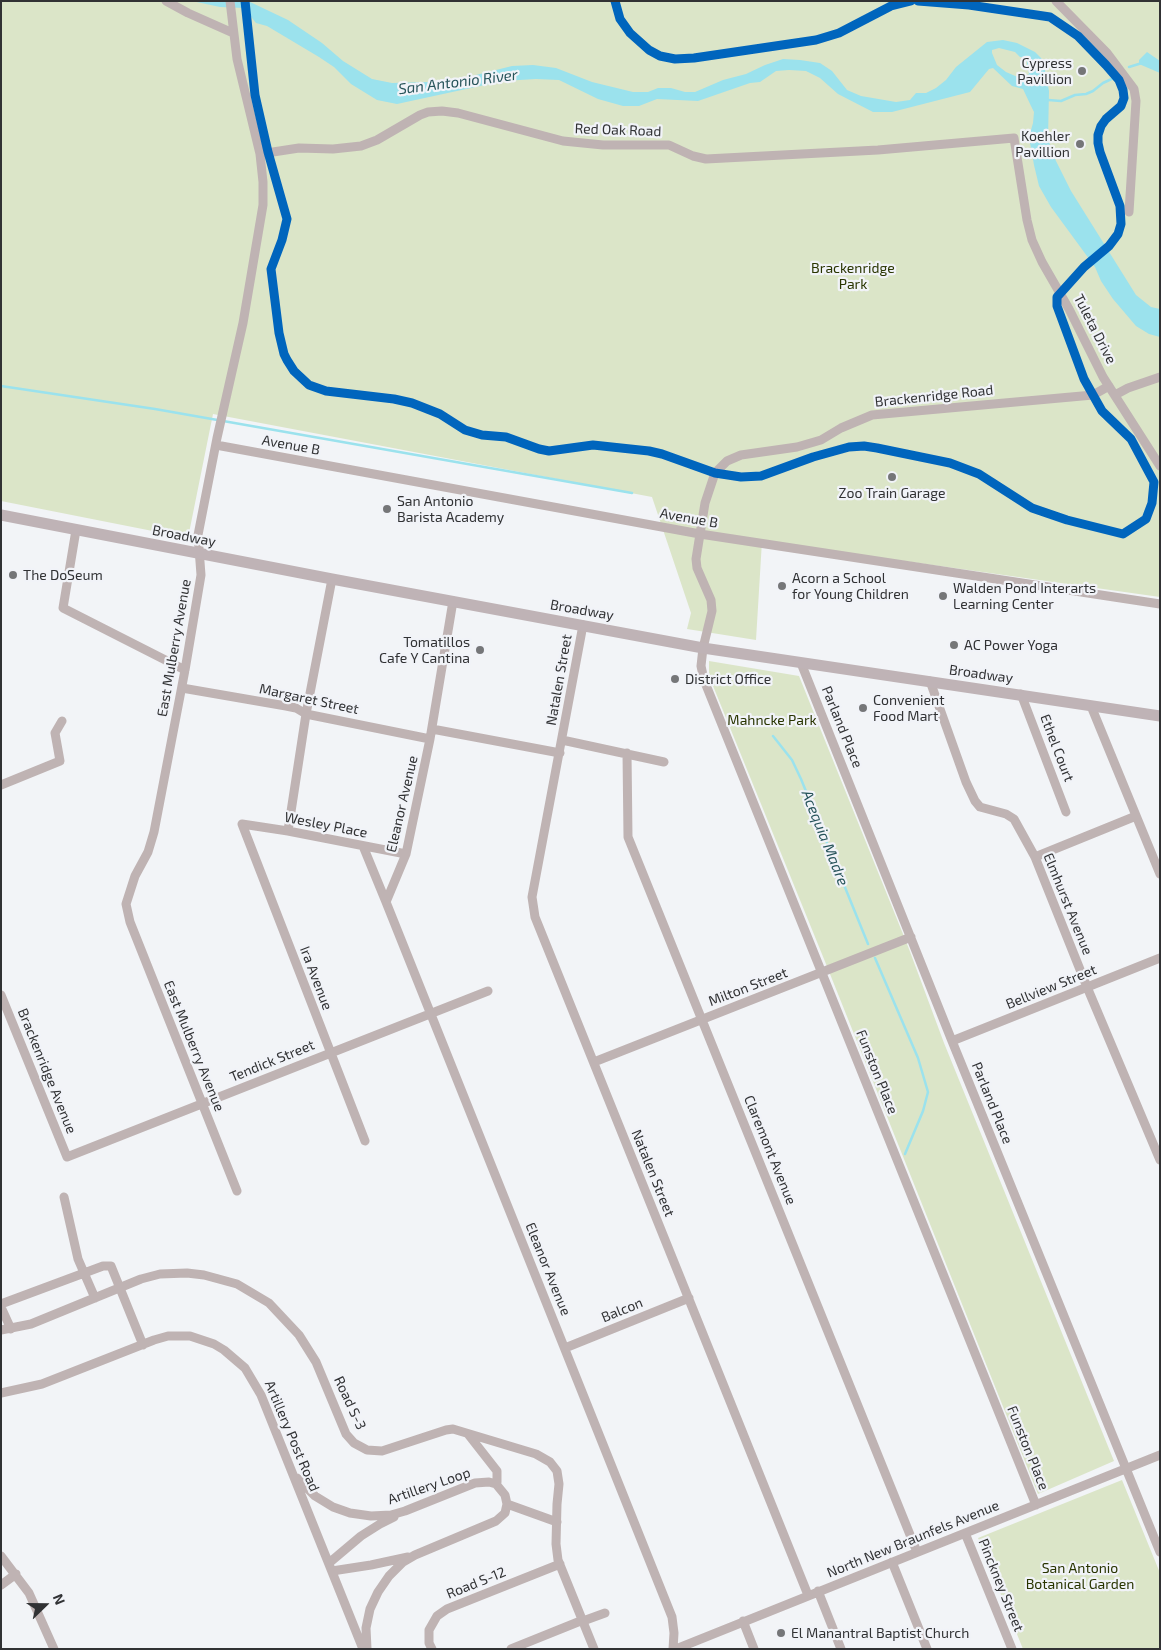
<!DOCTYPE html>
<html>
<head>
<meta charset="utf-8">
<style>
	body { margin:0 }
	#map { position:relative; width:1161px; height:1650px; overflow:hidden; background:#f2f4f7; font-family:"Exo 2",sans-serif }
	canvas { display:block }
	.frame { position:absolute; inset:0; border:2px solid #313234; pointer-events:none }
	.north { position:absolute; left:20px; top:1580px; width:50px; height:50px; -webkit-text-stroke:4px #f1f3f8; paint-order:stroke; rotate:68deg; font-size:14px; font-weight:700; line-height:20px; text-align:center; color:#313234 }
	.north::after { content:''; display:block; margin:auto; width:18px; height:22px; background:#313234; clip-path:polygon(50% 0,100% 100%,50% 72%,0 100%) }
</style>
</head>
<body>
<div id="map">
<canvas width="1161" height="1650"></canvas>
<div class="frame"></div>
<div class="north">N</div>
</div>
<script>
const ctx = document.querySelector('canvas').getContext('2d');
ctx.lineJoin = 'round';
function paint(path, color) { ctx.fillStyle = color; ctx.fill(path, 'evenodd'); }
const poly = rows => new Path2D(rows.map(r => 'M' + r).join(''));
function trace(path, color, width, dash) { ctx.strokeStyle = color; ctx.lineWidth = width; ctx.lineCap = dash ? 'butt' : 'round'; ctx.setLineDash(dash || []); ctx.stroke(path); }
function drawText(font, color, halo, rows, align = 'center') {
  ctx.font = font + ' "Exo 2",sans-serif'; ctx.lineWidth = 4.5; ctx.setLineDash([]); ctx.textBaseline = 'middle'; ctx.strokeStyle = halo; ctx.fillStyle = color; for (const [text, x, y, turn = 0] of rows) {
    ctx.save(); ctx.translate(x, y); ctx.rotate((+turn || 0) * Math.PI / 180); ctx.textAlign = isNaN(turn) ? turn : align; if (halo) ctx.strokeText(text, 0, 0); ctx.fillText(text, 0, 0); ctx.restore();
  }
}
paint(poly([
	[1,1,1160,1,1160,597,762,541,756,640,687,629,691,613,652,497,213,414,188,538,1,501],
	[709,661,799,676,909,949,944,1043,1114,1461,1038,1494,826,964,709,676],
	[1122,1480,1160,1573,1160,1649,1023,1649,978,1538]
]), '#dbe5c8');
paint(poly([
	[192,1,248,1,288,20,322,43,343,61,372,79,392,83,428,82,464,78,512,66,533,65,556,68,592,82,633,92,648,92,658,88,671,88,685,92,695,92,723,80,746,74,765,65,783,59,800,60,820,63,832,71,847,90,861,96,896,102,910,100,916,93,926,93,936,88,946,80,956,67,987,42,1003,40,1017,43,1035,52,1043,60,1049,91,1048,139,1054,157,1071,191,1136,295,1151,307,1160,309,1160,337,1149,334,1136,326,1113,299,1101,281,1095,267,1051,207,1039,186,1034,165,1029,137,1033,123,1034,112,1031,106,1023,89,1012,86,993,68,989,69,970,92,892,112,873,112,838,94,820,78,806,71,789,70,776,71,760,82,750,83,698,101,657,99,639,106,623,106,598,99,559,80,536,79,503,81,397,104,377,100,351,84,334,67,319,57,267,26,256,23,244,8,220,7],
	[999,48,1015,52,1020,57,1026,58,1029,74,1024,77,1020,78,1006,72,997,65,992,53,992,50],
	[1147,52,1160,61,1160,73,1139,64,1139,60]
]), '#9be2ed');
trace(poly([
	[1129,67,1142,63],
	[1048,100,1061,101,1075,95,1086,94,1093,91,1103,83,1118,76],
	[1,386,155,409,632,493],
	[773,736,792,760,801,779,868,944],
	[875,958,918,1058,928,1092,923,1111,905,1154]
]), '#9be2ed', 2.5);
trace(poly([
	[166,1,188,13,233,33],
	[230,1,237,59,260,154,263,182,263,205,243,323,217,438,198,535,201,575,185,670,154,832,148,852,135,876,126,904,130,922,237,1191],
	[1056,1,1107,53,1134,89,1136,101,1129,212],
	[260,154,299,148,333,149,361,146,377,140,420,115,428,112,442,111,458,113,563,141,603,145,669,145,693,156,706,159,878,150,1014,138,1027,220,1032,240,1042,262,1069,309,1103,377,1160,466],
	[1115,395,1128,388,1160,377],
	[216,445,700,534,1160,604],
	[76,530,63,608,185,670],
	[453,601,430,739,406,854,386,902,672,1617,674,1633,673,1649],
	[583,625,532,897,535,917,808,1595],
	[801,663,952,1041,1160,1552],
	[930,681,966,782,975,801,980,807,1006,814,1014,819,1035,857,1087,987,1160,1160],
	[182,688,286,706,296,708,306,714,430,739],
	[1021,694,1066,812],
	[1091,706,1160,874],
	[432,729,560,753],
	[562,740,664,762],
	[627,753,628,837,917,1552],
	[1,785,60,761,55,733,62,721],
	[288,831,306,714,332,579],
	[363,846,386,902],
	[1035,857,1136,816],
	[1,995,67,1157,488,991],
	[952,1041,1160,958],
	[594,1062,911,937],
	[365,1141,242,824,288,831,406,854],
	[64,1197,78,1259,95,1298],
	[1,1304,103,1266,111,1266,143,1345],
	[1,1307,11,1329],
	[1,1330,31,1324,141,1279,160,1274,187,1273,204,1275,237,1284,269,1303,299,1335,316,1362,346,1434,354,1443,367,1450,382,1451,446,1430,453,1429,536,1454,550,1462,557,1471,559,1484,557,1504,556,1544,558,1560,594,1649],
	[565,1348,689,1298],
	[1,1393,42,1384,154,1340,168,1336,190,1336,214,1344,224,1350,245,1368,261,1395,363,1649],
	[468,1434,497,1471,497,1482,496,1484],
	[297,1478,315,1496,333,1507,350,1513,371,1516,391,1515,405,1511,475,1483,489,1482,496,1484,505,1495,507,1504,505,1513,496,1521,415,1555,403,1562,389,1576,378,1592,370,1609,366,1628,367,1649],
	[507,1504,557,1522],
	[1036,1505,704,680,701,666,703,648,712,611,711,600,697,568,696,559,705,503,715,473,727,461,741,455,797,447,821,440,841,428,872,415,1093,395,1109,386],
	[965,1533,1012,1649],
	[1,1556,29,1593,54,1649],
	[892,1562,927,1649],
	[329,1563,361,1536,380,1524,394,1517],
	[332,1571,371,1565,408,1557],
	[1,1585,16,1574],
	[818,1591,841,1649],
	[583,1621,605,1613],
	[743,1621,754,1649],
	[432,1649,429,1643,429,1630,437,1616,447,1609,560,1564],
	[511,1649,583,1620],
	[676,1649,1160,1455]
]), '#bfb3b3', 9);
trace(poly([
	[1,515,332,579,703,648,1160,716]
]), '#bfb3b6', 11);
trace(poly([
	[245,1,255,95,268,152,287,219,282,240,271,269,279,333,284,354,287,360,294,371,309,385,326,391,394,399,412,403,440,414,465,430,482,435,506,437,539,449,549,451,593,445,649,451,662,454,715,473,741,477,761,476,813,457,849,447,864,446,877,448,950,463,979,474,1032,508,1067,520,1123,534,1146,519,1152,503,1154,482,1131,439,1102,411,1084,379,1057,306,1057,297,1084,267,1109,246,1118,234,1121,224,1120,206,1100,152,1098,143,1098,135,1101,126,1106,119,1121,106,1124,98,1123,90,1119,80,1106,65,1078,36,1050,17,969,5,918,1],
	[615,1,620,19,630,33,649,50,660,56,675,59,694,58,816,40,839,33,891,6,911,1]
]), '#0065bd', 9);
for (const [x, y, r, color] of [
	[1082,71,5,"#757678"],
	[1080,144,5,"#757678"],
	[892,477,5,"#757678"],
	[387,509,5,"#757678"],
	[13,575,5,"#757678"],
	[782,586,5,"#757678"],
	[943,596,5,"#757678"],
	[954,645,5,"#757678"],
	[480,650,5,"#757678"],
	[675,679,5,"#757678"],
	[863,708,5,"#757678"],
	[781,1633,5,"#757678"]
]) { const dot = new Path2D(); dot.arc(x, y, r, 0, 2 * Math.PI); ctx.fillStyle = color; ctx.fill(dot); trace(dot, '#f1f3f8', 2); }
drawText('14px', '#313234', '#f1f3f8', [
	["Cypress",1072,63,"right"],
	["Pavillion",1072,79,"right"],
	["Koehler",1070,136,"right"],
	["Pavillion",1070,152,"right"],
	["Zoo Train Garage",892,493,"center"],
	["San Antonio",397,501],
	["Barista Academy",397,517],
	["The DoSeum",23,575],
	["Acorn a School",792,578],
	["for Young Children",792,594],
	["Walden Pond Interarts",953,588],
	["Learning Center",953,604],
	["Tomatillos",470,642,"right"],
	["Cafe Y Cantina",470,658,"right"],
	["AC Power Yoga",964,645],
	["District Office",685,679],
	["Convenient",873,700],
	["Food Mart",873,716],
	["El Manantral Baptist Church",791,1633]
], 'left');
drawText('14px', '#313234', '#f1f3f8', [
	["Red Oak Road",618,130,2],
	["Tuleta Drive",1095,329,63],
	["Brackenridge Road",934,396,-6],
	["Avenue B",291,445,10],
	["Avenue B",689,518,10],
	["Broadway",184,536,11],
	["Broadway",582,610,10],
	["East Mulberry Avenue",174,648,-80],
	["Broadway",981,674,8],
	["Natalen Street",559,680,-80],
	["Margaret Street",309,699,12],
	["Parland Place",842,727,68],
	["Ethel Court",1057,748,69],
	["Eleanor Avenue",402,804,-77],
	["Wesley Place",326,825,11],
	["Elmhurst Avenue",1068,904,68],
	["Ira Avenue",316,978,69],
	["Milton Street",748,987,-21],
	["Bellview Street",1051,987,-22],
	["East Mulberry Avenue",194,1046,68],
	["Tendick Street",272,1061,-22],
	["Brackenridge Avenue",47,1071,68],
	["Funston Place",877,1072,68],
	["Parland Place",992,1103,68],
	["Claremont Avenue",770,1150,68],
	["Natalen Street",653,1173,68],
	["Eleanor Avenue",548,1269,68],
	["Balcon",622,1310,-22],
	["Road S-3",350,1403,65],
	["Artillery Post Road",292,1436,67],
	["Funston Place",1028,1448,68],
	["Artillery Loop",429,1486,-19],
	["North New Braunfels Avenue",913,1539,-22],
	["Road S-12",476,1583,-22],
	["Pinckney Street",1001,1585,68]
]);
drawText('14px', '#293500', '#f1f3f8', [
	["Brackenridge",853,268],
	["Park",853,284],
	["Mahncke Park",772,720],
	["San Antonio",1080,1568],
	["Botanical Garden",1080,1584]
]);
drawText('italic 15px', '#27545a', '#f1f3f8', [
	["San Antonio River",458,82,-7],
	["Acequia Madre",825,838,68]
]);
</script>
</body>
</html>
